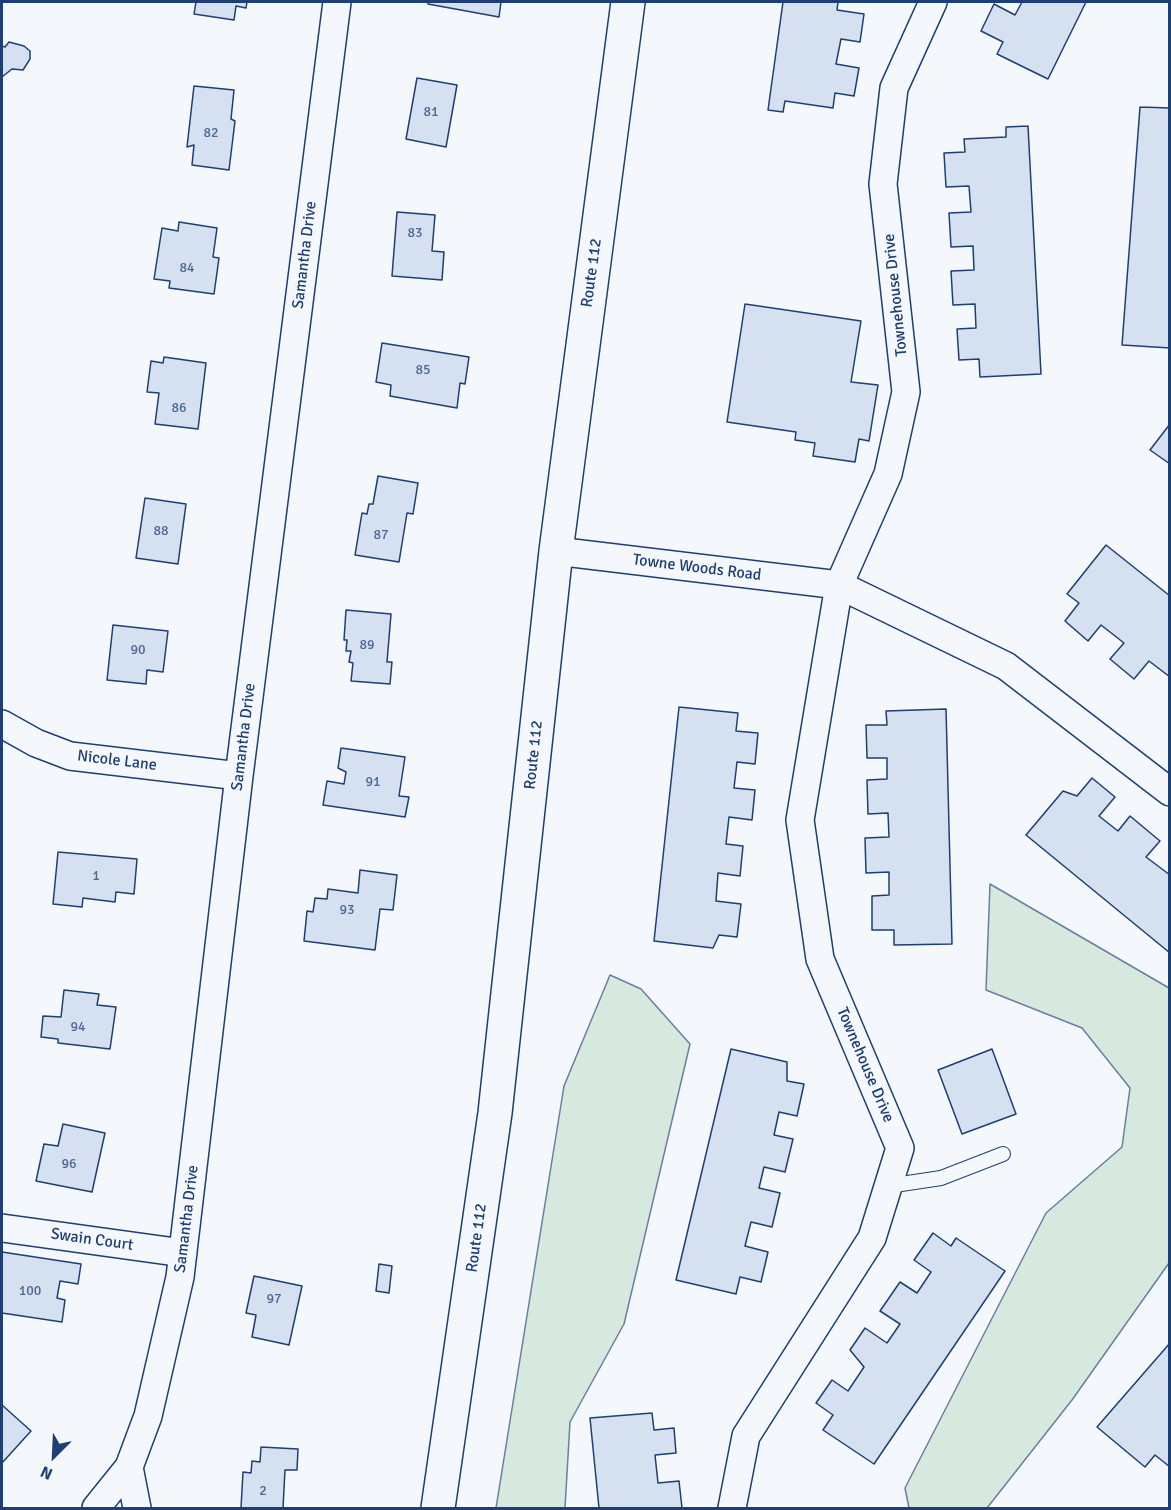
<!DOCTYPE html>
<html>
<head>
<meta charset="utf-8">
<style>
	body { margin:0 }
	#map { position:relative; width:1171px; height:1510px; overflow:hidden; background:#f4f7fb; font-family:Signika,sans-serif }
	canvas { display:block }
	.frame { position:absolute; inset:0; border:3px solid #1d3f73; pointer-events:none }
	.north { position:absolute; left:24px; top:1426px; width:60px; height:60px; -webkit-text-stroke:4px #f4f7fb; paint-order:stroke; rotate:204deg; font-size:16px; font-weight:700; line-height:24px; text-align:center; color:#1d3f73 }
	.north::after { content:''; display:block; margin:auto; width:21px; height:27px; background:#1d3f73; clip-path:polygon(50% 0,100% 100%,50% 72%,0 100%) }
</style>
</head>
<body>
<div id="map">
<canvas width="1171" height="1510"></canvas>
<div class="frame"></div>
<div class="north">N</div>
</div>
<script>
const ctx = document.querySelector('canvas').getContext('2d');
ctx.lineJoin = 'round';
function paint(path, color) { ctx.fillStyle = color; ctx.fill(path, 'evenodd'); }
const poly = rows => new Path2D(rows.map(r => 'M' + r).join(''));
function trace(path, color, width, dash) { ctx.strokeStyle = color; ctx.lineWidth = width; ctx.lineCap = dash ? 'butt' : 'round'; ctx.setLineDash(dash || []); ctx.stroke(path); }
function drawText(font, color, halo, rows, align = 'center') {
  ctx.font = font + ' Signika,sans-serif'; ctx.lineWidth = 4.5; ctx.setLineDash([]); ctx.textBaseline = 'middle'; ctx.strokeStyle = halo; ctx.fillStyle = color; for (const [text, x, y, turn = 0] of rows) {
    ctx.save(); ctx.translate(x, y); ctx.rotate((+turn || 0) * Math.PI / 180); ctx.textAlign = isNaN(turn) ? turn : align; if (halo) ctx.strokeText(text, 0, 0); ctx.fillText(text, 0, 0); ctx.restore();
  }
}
const green = poly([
	[990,884,1169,988,1169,1263,1072,1400,987,1508,909,1508,905,1488,1046,1213,1122,1147,1130,1088,1082,1028,986,990,990,884],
	[610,975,641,989,690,1044,624,1324,570,1422,565,1508,496,1508,564,1086,610,975]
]);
paint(green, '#d7e8df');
trace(green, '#687fa3', 1.5);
const building = poly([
	[193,2,247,2,246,8,236,6,234,20,194,14,196,2,193,2],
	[428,2,501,2,499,17,428,4,428,2],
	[783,2,838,2,837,10,864,14,860,42,841,39,836,64,859,68,854,96,835,93,833,108,785,101,783,112,768,110,783,2],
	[1022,2,1086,2,1048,79,997,54,1003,42,981,31,994,4,1015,15,1022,2],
	[9,42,24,46,30,51,30,59,23,70,12,69,2,77,2,46,5,47,9,42],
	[417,78,457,85,446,147,406,139,417,78],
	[194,86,234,90,231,119,235,121,229,170,192,165,194,145,187,147,194,86],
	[1140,107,1170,108,1170,348,1122,345,1140,107],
	[1028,126,1041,374,980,377,979,359,959,360,957,329,976,328,975,304,953,305,951,271,974,270,973,246,951,247,949,213,971,212,969,186,946,187,944,153,965,152,964,139,1006,137,1006,127,1028,126],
	[397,212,435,215,432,251,444,252,442,280,392,276,397,212],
	[179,222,217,228,213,257,219,258,214,294,169,288,170,281,154,279,162,228,178,231,179,222],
	[745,304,861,321,851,382,878,385,869,441,859,439,855,462,813,456,815,443,795,440,796,432,727,422,745,304],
	[382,343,469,357,465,384,460,383,457,408,390,396,391,385,376,382,382,343],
	[164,357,206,363,198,429,155,424,159,393,147,392,151,361,163,363,164,357],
	[1170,424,1170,464,1150,450,1170,424],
	[378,476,418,483,413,514,407,513,399,562,355,555,362,513,367,514,369,504,373,504,378,476],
	[145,498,186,504,178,564,136,558,145,498],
	[1106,545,1170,596,1170,677,1149,661,1134,679,1110,659,1124,643,1101,625,1088,641,1065,621,1079,603,1067,594,1106,545],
	[346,610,391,614,387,662,392,662,390,684,351,681,353,663,349,662,351,651,346,651,347,640,344,640,346,610],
	[113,625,168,631,163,672,147,670,146,684,107,680,113,625],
	[679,707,738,713,736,731,758,733,755,764,737,762,734,788,755,790,752,820,729,817,726,844,743,846,740,876,718,873,716,901,741,904,737,937,719,935,713,948,654,941,679,707],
	[946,709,952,944,894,945,894,930,872,930,872,896,889,895,889,872,866,873,865,838,889,837,888,813,868,814,867,780,887,779,887,758,867,758,866,725,887,725,886,711,946,709],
	[341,748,405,757,399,796,409,797,405,817,323,805,327,781,344,784,346,772,338,768,341,748],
	[1092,778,1115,797,1099,816,1118,831,1130,816,1160,841,1146,857,1170,875,1170,953,1026,835,1063,791,1077,796,1092,778],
	[58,852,137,859,134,894,116,892,115,902,83,898,82,907,53,904,58,852],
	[360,870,397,875,393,910,380,909,375,950,304,941,307,911,313,912,315,898,327,899,328,889,358,893,360,870],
	[64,990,99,994,97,1005,116,1007,110,1049,58,1043,58,1039,41,1037,43,1016,61,1017,64,990],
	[731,1049,787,1062,787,1081,804,1084,797,1116,779,1112,774,1135,793,1139,785,1172,764,1167,759,1188,780,1193,772,1227,751,1222,745,1246,768,1252,761,1282,740,1277,736,1294,676,1280,731,1049],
	[992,1049,1016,1114,962,1134,938,1070,992,1049],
	[63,1124,105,1133,92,1192,36,1181,44,1144,58,1146,63,1124],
	[933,1233,951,1246,956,1238,1005,1271,874,1464,823,1430,833,1415,816,1403,832,1380,848,1391,864,1367,850,1350,865,1328,887,1343,900,1324,880,1311,900,1282,917,1293,931,1272,914,1260,933,1233],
	[2,1252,81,1264,78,1284,60,1281,57,1298,65,1300,62,1322,2,1313,2,1252],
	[379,1264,392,1266,389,1293,376,1291,379,1264],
	[254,1276,302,1286,289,1345,252,1337,256,1315,246,1313,254,1276],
	[1170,1343,1170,1467,1155,1455,1145,1467,1097,1427,1170,1343],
	[2,1405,31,1431,2,1463,2,1405],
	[652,1413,654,1430,674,1428,676,1453,655,1455,658,1483,679,1481,682,1508,599,1508,590,1418,652,1413],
	[261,1447,298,1449,297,1470,285,1470,283,1508,241,1508,243,1472,251,1473,252,1461,260,1462,261,1447]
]);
paint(building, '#d5e0f0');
trace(building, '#1d3f73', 1.5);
const lane = poly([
	[888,1186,941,1178,1003,1154]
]);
const street = poly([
	[556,551,839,585,1006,666,1170,792],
	[2,724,36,743,70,756,239,776],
	[2,1228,183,1253],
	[129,1467,137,1508],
	[96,1508,129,1467,148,1416,180,1277,239,776,337,2],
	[732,1508,746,1436,872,1238,900,1148,820,959,800,820,839,585,888,474,906,392,883,184,894,88,933,2]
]);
const primary = poly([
	[438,1508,495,1113,556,551,628,2]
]);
trace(lane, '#1d3f73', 16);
trace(street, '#1d3f73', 30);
trace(primary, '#1d3f73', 36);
trace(lane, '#f4f7fb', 14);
trace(street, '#f4f7fb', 27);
trace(primary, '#f4f7fb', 33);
drawText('14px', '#4b6792', null, [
	["81",431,112],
	["82",211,133],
	["83",415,233],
	["84",187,268],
	["85",423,370],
	["86",179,408],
	["88",161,531],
	["87",381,535],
	["89",367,645],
	["90",138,650],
	["91",373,782],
	["1",96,876],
	["93",347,910],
	["94",78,1027],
	["96",69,1164],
	["100",30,1291],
	["97",274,1299],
	["2",263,1491]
]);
drawText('16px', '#1d3f73', '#f4f7fb', [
	["Samantha Drive",305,255,-83],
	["Route 112",592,273,-82],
	["Townehouse Drive",896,295,-96],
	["Towne Woods Road",697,568,7],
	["Samantha Drive",244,737,-83],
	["Route 112",534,755,-84],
	["Nicole Lane",117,761,7],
	["Townehouse Drive",865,1065,67],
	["Samantha Drive",187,1219,-83],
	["Route 112",477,1238,-82],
	["Swain Court",92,1240,8]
]);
</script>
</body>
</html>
